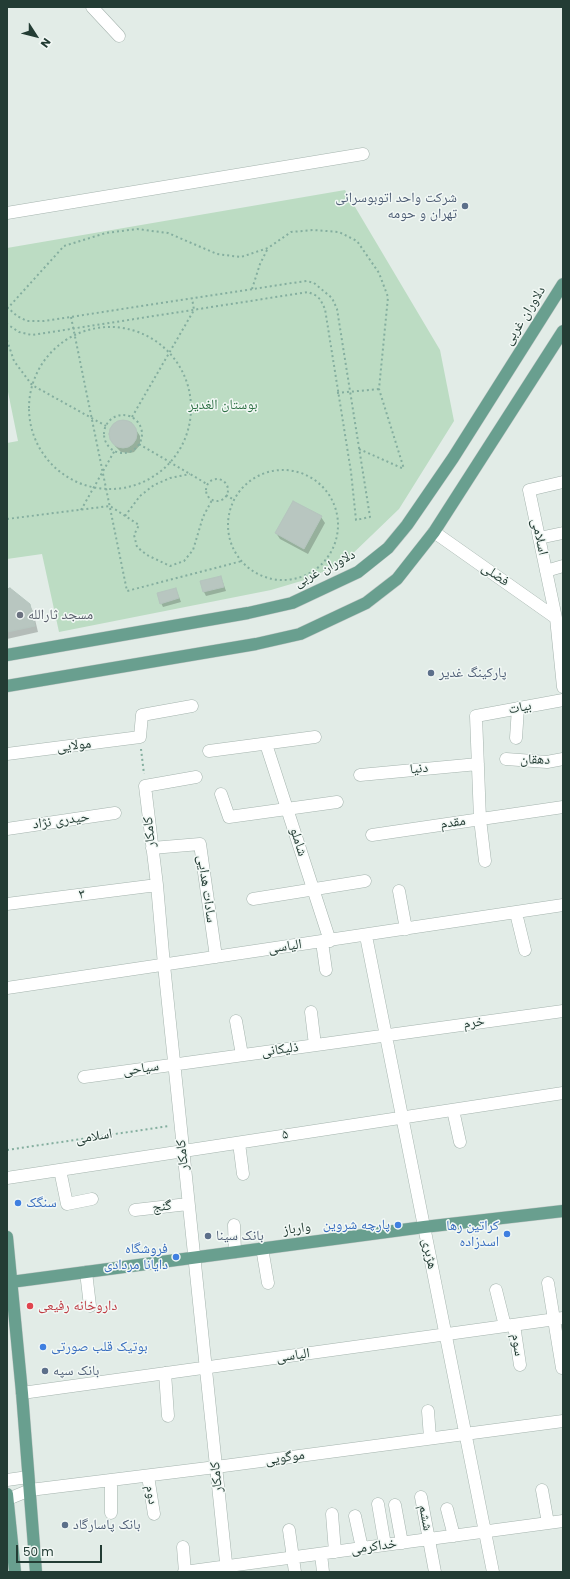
<!DOCTYPE html>
<html>
<head>
<meta charset="utf-8">
<style>
	body { margin:0 }
	#map { position:relative; width:570px; height:1579px; overflow:hidden; background:#e2ece7; font-family:Poppins,sans-serif }
	canvas { display:block }
	.frame { position:absolute; inset:0; border:8px solid #233c34; pointer-events:none }
	.north { position:absolute; left:16px; top:16px; width:40px; height:40px; -webkit-text-stroke:3px #f2f8f5; paint-order:stroke; rotate:126deg; font-size:11px; font-weight:700; line-height:16px; text-align:center; color:#233c34 }
	.north::after { content:''; display:block; margin:auto; width:14px; height:18px; background:#233c34; clip-path:polygon(50% 0,100% 100%,50% 72%,0 100%) }
	.scale { position:absolute; left:16px; top:1545px; width:86px; height:18px; box-sizing:border-box; border:2px solid #233c34; border-top:0; padding-left:5px; font-size:12px; line-height:14px; white-space:nowrap; color:#233c34; -webkit-text-stroke:3px #f2f8f5; paint-order:stroke }
</style>
</head>
<body>
<div id="map">
<canvas width="570" height="1579"></canvas>
<div class="frame"></div>
<div class="north">N</div>
<div class="scale">50 m</div>
</div>
<script>
const ctx = document.querySelector('canvas').getContext('2d');
ctx.lineJoin = 'round';
function paint(path, color) { ctx.fillStyle = color; ctx.fill(path, 'evenodd'); }
const poly = rows => new Path2D(rows.map(r => 'M' + r).join(''));
function trace(path, color, width, dash) { ctx.strokeStyle = color; ctx.lineWidth = width; ctx.lineCap = dash ? 'butt' : 'round'; ctx.setLineDash(dash || []); ctx.stroke(path); }
function drawText(font, color, halo, rows, align = 'center') {
  ctx.font = font + ' Poppins,"Noto Naskh Arabic",sans-serif'; ctx.lineWidth = 3; ctx.setLineDash([]); ctx.textBaseline = 'middle'; ctx.strokeStyle = halo; ctx.fillStyle = color; for (const [text, x, y, turn = 0] of rows) {
    ctx.save(); ctx.translate(x, y); ctx.rotate((+turn || 0) * Math.PI / 180); ctx.textAlign = isNaN(turn) ? turn : align; if (halo) ctx.strokeText(text, 0, 0); ctx.fillText(text, 0, 0); ctx.restore();
  }
}
paint(poly([
	[345,190,440,350,454,421,399,509,345,561,308,579,271,590,59,632,42,554,7,559,7,443,18,441,7,387,7,248]
]), '#bcdcc3');
paint(poly([
	[123,420,131,422,140,436,140,445,134,452,130,453,121,452,115,446,110,435,112,427],
	[321,517,325,523,308,554,280,539,276,533],
	[221,577,226,591,206,596,204,592],
	[176,589,181,602,163,607,161,603],
	[7,590,29,604,33,611,38,632,7,639]
]), '#0003');
const building = poly([
	'109 434a14 14 0 1 1 28 0a14 14 0 1 1-28 0Z',
	[293,501,322,516,304,549,275,533,293,501],
	[221,576,224,587,203,592,200,581,221,576],
	[10,588,30,604,35,626,7,632,7,589,10,588],
	[176,588,179,598,160,604,157,593,176,588]
]);
paint(building, '#b8c6c0');
trace(building, '#b5c5be', 1);
const minor = poly([
	[92,7,119,36],
	[7,213,363,154],
	[563,482,529,490,556,618,563,687],
	[434,532,556,618],
	[539,538,563,533],
	[546,571,563,566],
	[516,738,518,708],
	[266,744,330,941],
	[209,751,315,737],
	[7,754,140,737,142,715,192,706],
	[506,759,547,762,563,759],
	[360,775,478,764],
	[196,777,145,786,157,885,164,965,227,1572],
	[221,794,229,817,337,802],
	[7,829,115,813],
	[372,835,563,807],
	[152,848,200,844,216,957],
	[485,861,480,819,476,716,563,700],
	[399,891,406,929],
	[253,899,365,881],
	[7,904,157,885],
	[516,913,525,950],
	[366,936,493,1572],
	[322,942,326,970],
	[7,988,563,905],
	[311,1012,315,1045],
	[236,1021,242,1055],
	[84,1077,563,1011],
	[453,1110,460,1142],
	[239,1143,243,1174],
	[60,1170,67,1204,92,1199],
	[7,1178,563,1093],
	[135,1210,188,1204],
	[234,1225,235,1252],
	[262,1248,268,1283],
	[86,1272,90,1306],
	[548,1283,562,1368],
	[496,1290,505,1326],
	[514,1325,520,1365],
	[165,1373,168,1416],
	[22,1393,563,1318],
	[428,1411,430,1438],
	[148,1476,154,1514],
	[7,1480,28,1477],
	[111,1480,111,1513],
	[542,1490,548,1523],
	[421,1497,435,1572],
	[8,1499,30,1490,216,1467,563,1421],
	[378,1504,385,1545],
	[395,1505,402,1543],
	[447,1509,454,1536],
	[332,1514,335,1552],
	[355,1516,362,1548],
	[289,1530,295,1572],
	[183,1547,185,1572],
	[321,1554,323,1572],
	[184,1572,563,1521]
]);
const major = poly([
	[7,655,248,613,292,603,358,572,388,548,407,525,453,458,563,284],
	[7,686,256,644,300,634,366,603,397,579,434,532,563,331],
	[7,1237,22,1393,36,1572],
	[7,1277,11,1282,424,1227,563,1211],
	[7,1494,15,1572]
]);
trace(minor, '#a5b4ae', 13);
trace(major, '#c1c8c6', 13);
trace(poly([
	[252,289,260,264,268,248],
	[7,307,17,316,27,321,44,321,292,283,307,281,314,283,332,298,337,309,370,517,356,520,351,472,325,309,320,299,315,295,308,292,32,335,19,332,7,324],
	[7,309,64,246,106,233,137,229,168,233,217,254,241,257,268,248,291,232,313,230,339,232,357,241,379,273,388,297,379,389,404,469],
	[71,317,127,591,242,561],
	'29 408a81 81 0 1 1 162 0a81 81 0 1 1-162 0Z',
	[7,340,14,361,32,385,106,426],
	[337,393,379,389],
	'104 434a19 19 0 1 1 38 0a19 19 0 1 1-38 0Z',
	[132,417,194,310,192,298],
	[139,444,207,484],
	[359,449,404,469],
	'228 525a55 55 0 1 1 110 0a55 55 0 1 1-110 0Z',
	'206 490a11 11 0 1 1 22 0a11 11 0 1 1-22 0Z',
	[226,495,234,500],
	[81,510,115,450],
	[125,516,140,496,154,485,170,478,190,474],
	[7,519,110,506,139,525,134,535,137,547,147,555,170,566,184,561,193,550,203,517,212,500],
	[141,749,144,774],
	[7,1150,169,1126]
]), '#84ae9f', 2, [2, 3]);
trace(minor, '#fff', 12);
trace(major, '#699f8f', 12);
for (const [x, y, r, color] of [
	[465,206,4,"#5c6f8a"],
	[20,615,4,"#6b7280"],
	[431,673,4,"#5c6f8a"],
	[18,1203,4,"#3f7fe0"],
	[398,1225,4,"#3f7fe0"],
	[507,1234,4,"#3f7fe0"],
	[208,1236,4,"#5c6f8a"],
	[176,1257,4,"#3f7fe0"],
	[30,1306,4,"#e0444e"],
	[43,1347,4,"#3f7fe0"],
	[45,1371,4,"#5c6f8a"],
	[65,1525,4,"#5c6f8a"]
]) { const dot = new Path2D(); dot.arc(x, y, r, 0, 2 * Math.PI); ctx.fillStyle = color; ctx.fill(dot); trace(dot, '#f2f8f5', 1.5); }
drawText('14px', '#4e5e75', '#f2f8f5', [
	["شرکت واحد اتوبوسرانی",457,198,"right"],
	["تهران و حومه",457,214,"right"],
	["پارکینگ غدیر",439,673],
	["بانک سینا",216,1236],
	["بانک سپه",53,1371],
	["بانک پاسارگاد",73,1525]
], 'left');
drawText('14px', '#233c34', '#f2f8f5', [
	["دلاوران غربی",525,316,-58],
	["اسلامی",539,537,78],
	["دلاوران غربی",325,569,-27],
	["فضلی",495,575,35],
	["بیات",520,708,-10],
	["مولایی",74,746,-7],
	["دهقان",535,760,1],
	["دنیا",419,769,-6],
	["حیدری نژاد",61,821,-8],
	["مقدم",453,823,-8],
	["کامکار",150,832,-96],
	["شاملو",298,842,72],
	["سادات هدایی",206,889,82],
	["۳",82,895,-7],
	["الیاسی",285,947,-8],
	["خرم",474,1023,-8],
	["ذلیکانی",280,1050,-8],
	["سیاحی",141,1069,-8],
	["۵",285,1135,-9],
	["اسلامی",94,1137,-9],
	["کامکار",183,1155,-96],
	["گنج",162,1207,-6],
	["وارباز",297,1229,-7],
	["هژبری",429,1254,79],
	["سوم",517,1345,81],
	["الیاسی",293,1356,-8],
	["موگویی",285,1458,-8],
	["کامکار",217,1477,-96],
	["دوم",151,1495,81],
	["ششم",425,1518,80],
	["خداکرمی",374,1547,-8]
]);
drawText('14px', '#2f7146', '#f2f8f5', [
	["بوستان الغدیر",223,405]
]);
drawText('14px', '#5b616d', '#f2f8f5', [
	["مسجد ثارالله",28,615]
], 'left');
drawText('14px', '#366cbe', '#f2f8f5', [
	["سنگک",26,1203,"left"],
	["پارچه شروین",390,1225],
	["کراتین رها",499,1226],
	["اسدزاده",499,1242],
	["فروشگاه",168,1249],
	["دایانا مردادی",168,1265],
	["بوتیک قلب صورتی",51,1347,"left"]
], 'right');
drawText('14px', '#be3a42', '#f2f8f5', [
	["داروخانه رفیعی",38,1306]
], 'left');
</script>
</body>
</html>
